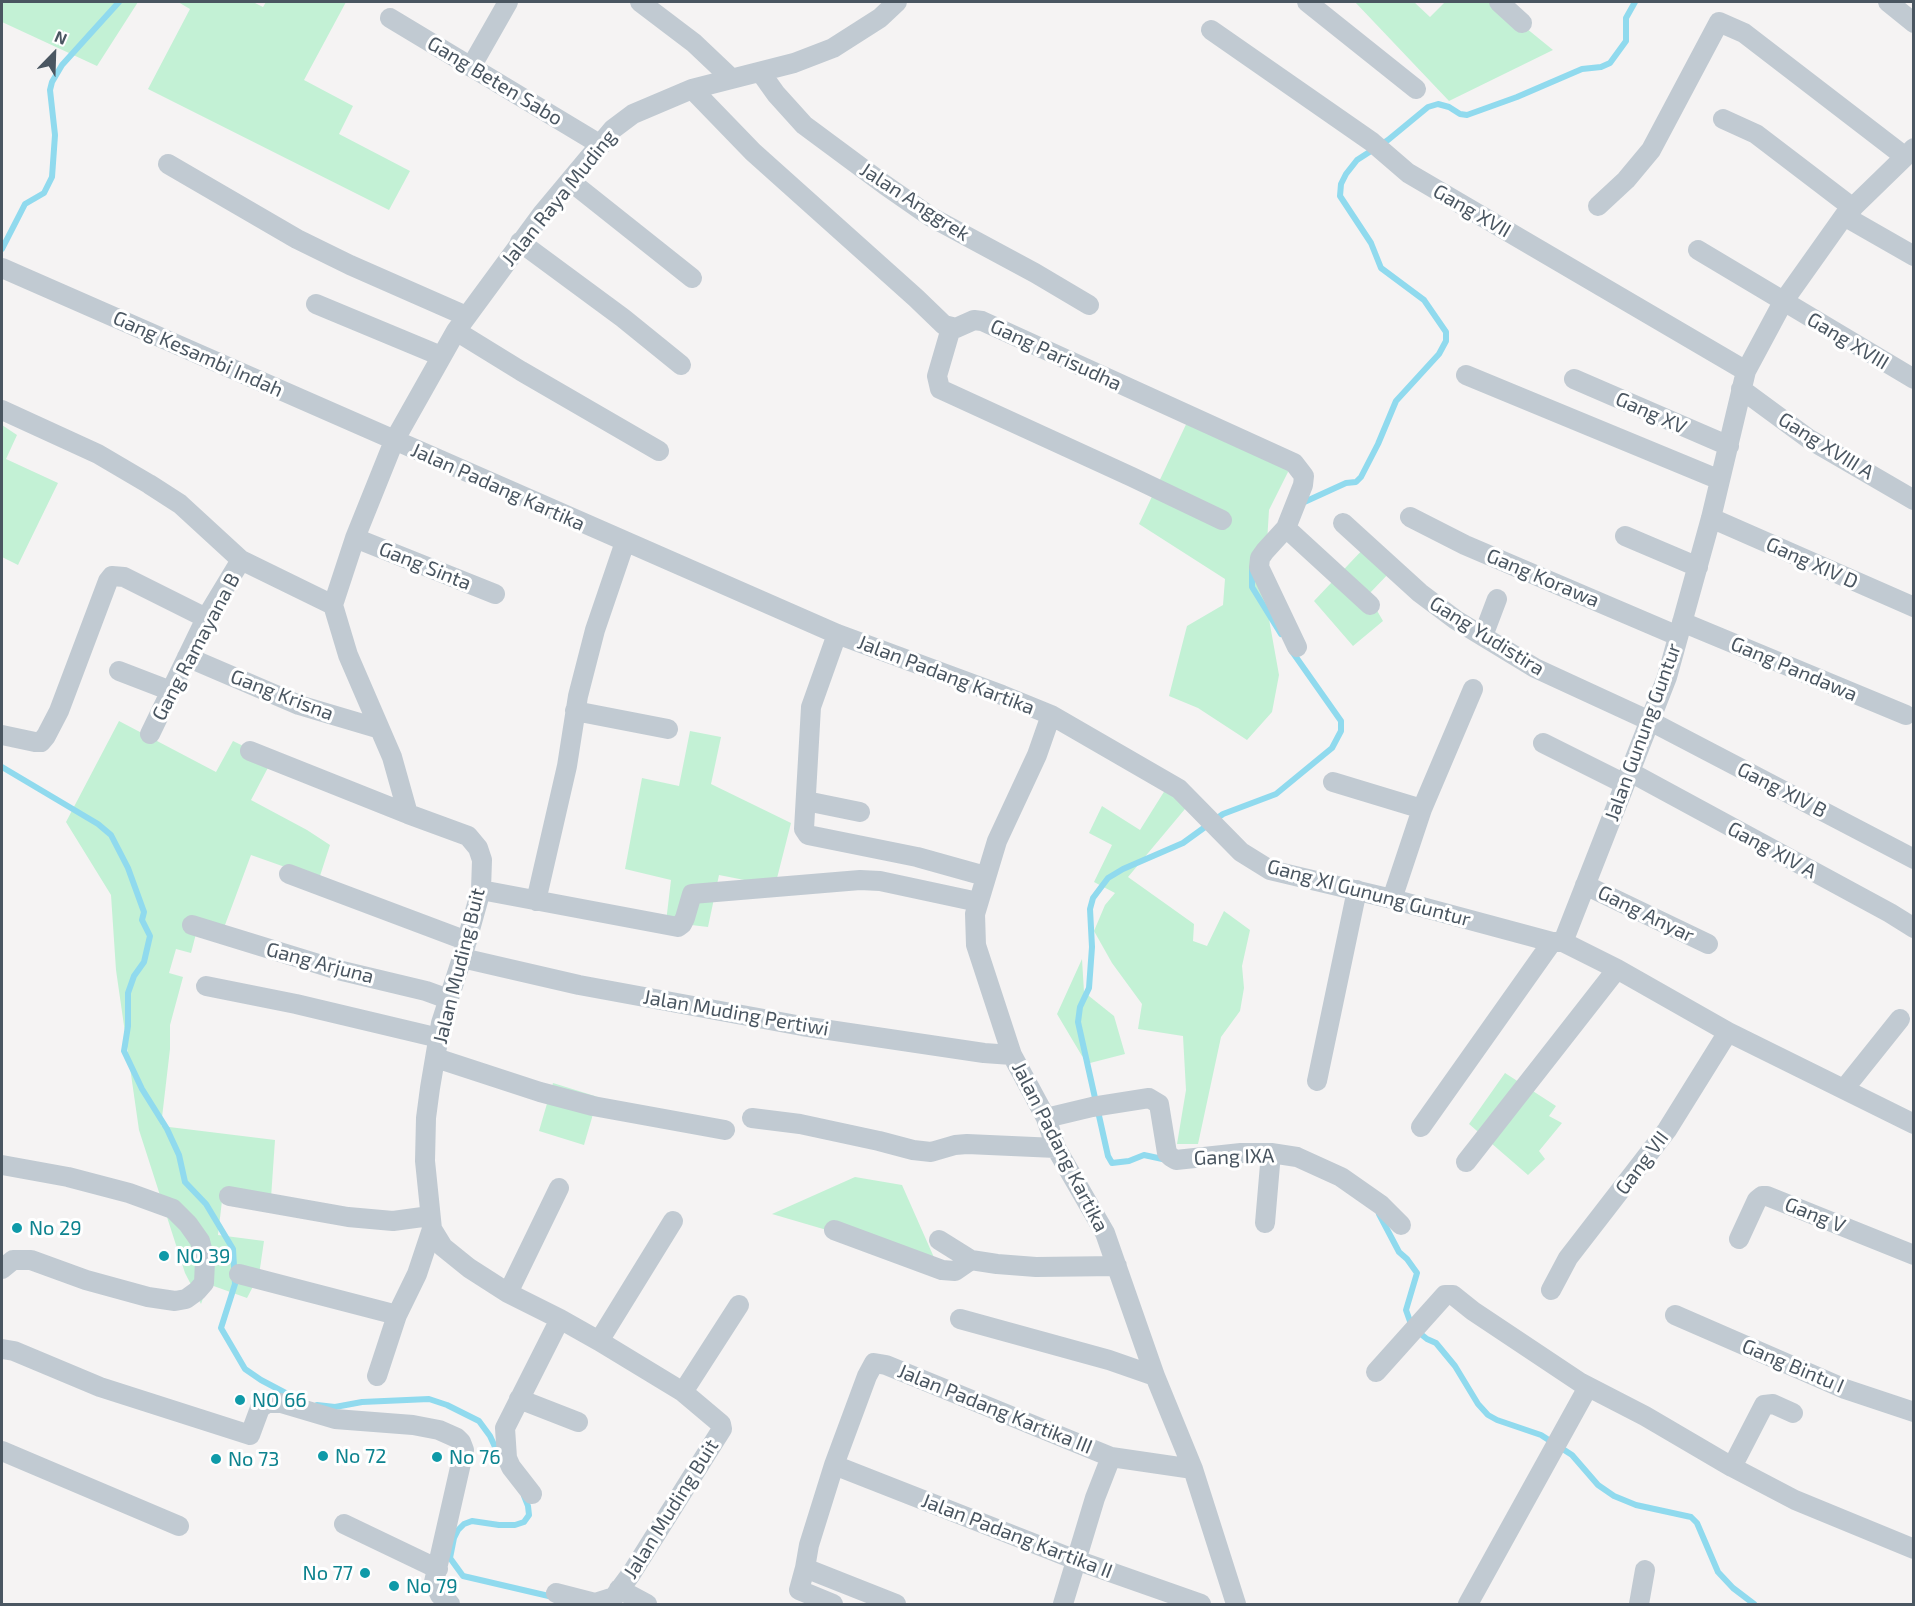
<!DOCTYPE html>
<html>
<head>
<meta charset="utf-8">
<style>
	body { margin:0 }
	#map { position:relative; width:1915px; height:1606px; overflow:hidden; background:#f5f3f3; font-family:"Exo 2",sans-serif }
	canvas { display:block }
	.frame { position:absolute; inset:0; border:3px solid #4a5661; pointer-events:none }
	.north { position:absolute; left:24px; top:24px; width:60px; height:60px; -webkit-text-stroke:4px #fff; paint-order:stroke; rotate:23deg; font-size:16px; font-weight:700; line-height:24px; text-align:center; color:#4a5661 }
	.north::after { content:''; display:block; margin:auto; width:21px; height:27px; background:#4a5661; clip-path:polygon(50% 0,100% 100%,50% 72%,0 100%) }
</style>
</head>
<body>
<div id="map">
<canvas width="1915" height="1606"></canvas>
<div class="frame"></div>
<div class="north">N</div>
</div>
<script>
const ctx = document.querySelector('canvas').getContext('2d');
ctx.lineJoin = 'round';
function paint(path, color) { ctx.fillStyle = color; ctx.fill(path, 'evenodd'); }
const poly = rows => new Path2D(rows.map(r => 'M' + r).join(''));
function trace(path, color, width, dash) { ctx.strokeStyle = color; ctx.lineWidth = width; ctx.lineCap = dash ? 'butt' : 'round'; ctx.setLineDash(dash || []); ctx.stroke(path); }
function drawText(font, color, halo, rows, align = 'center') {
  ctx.font = font + ' "Exo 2",sans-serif'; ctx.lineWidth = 6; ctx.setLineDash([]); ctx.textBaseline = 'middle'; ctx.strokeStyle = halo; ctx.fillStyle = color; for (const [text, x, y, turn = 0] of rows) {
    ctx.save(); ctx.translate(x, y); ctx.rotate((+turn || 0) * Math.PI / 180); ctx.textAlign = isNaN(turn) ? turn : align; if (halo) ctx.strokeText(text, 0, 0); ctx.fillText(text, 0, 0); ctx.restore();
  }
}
paint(poly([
	[2,2,138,2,97,66,2,22],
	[178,2,253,2,263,7,266,2,346,2,304,80,353,106,339,134,410,171,389,210,148,89,190,9],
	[1355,2,1414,2,1430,17,1445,2,1494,2,1553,50,1449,101],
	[1190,416,1291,466,1269,510,1264,591,1279,675,1272,712,1247,740,1198,708,1169,696,1187,626,1223,605,1225,579,1139,524],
	[2,425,17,435,6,459,58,483,18,565,2,557],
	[1366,546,1392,570,1368,595,1383,621,1353,646,1314,601],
	[119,721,216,772,233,741,272,760,251,800,307,830,330,845,319,879,251,855,222,933,198,926,191,953,176,949,169,973,183,977,170,1025,170,1049,161,1126,275,1140,271,1198,223,1192,218,1235,264,1241,259,1275,247,1298,208,1284,201,1304,185,1273,139,1130,116,970,111,895,66,822],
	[690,731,721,737,711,784,791,823,775,886,719,875,708,927,666,922,671,880,625,869,642,778,679,786],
	[1167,787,1190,803,1128,877,1194,924,1193,941,1207,946,1224,911,1250,930,1242,966,1244,988,1240,1011,1221,1037,1198,1144,1177,1144,1186,1090,1183,1036,1138,1029,1142,1004,1112,963,1094,931,1105,905,1115,893,1094,882,1112,845,1089,833,1102,806,1140,830],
	[1082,959,1084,992,1114,1016,1125,1054,1090,1063,1082,1056,1057,1014],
	[1505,1073,1556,1106,1549,1116,1562,1123,1539,1151,1545,1159,1528,1175,1469,1124],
	[553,1083,598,1097,584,1145,539,1131],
	[855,1177,902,1185,936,1262,772,1214]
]), '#c3f1d5');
trace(poly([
	[2,249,25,204,44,193,52,177,55,135,50,90,52,82,62,65,119,2],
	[1300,504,1346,483,1356,482,1361,477,1378,444,1396,401,1439,354,1446,341,1446,332,1424,300,1381,268,1371,243,1340,196,1341,184,1346,174,1357,160,1388,140,1428,107,1438,104,1449,107,1460,114,1467,115,1517,97,1582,69,1601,67,1610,63,1626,41,1626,18,1635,2],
	[1252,568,1252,587,1281,634],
	[2,767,98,824,111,835,128,868,144,912,142,920,150,936,144,962,134,976,128,993,128,1026,124,1051,142,1089,167,1129,179,1155,185,1182,206,1204,233,1249,235,1284,221,1328,245,1369,261,1380,297,1399],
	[1167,1160,1144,1155,1129,1161,1112,1163,1108,1156,1078,1022,1080,1007,1089,988,1092,947,1090,909,1093,898,1108,878,1123,869,1183,843,1223,814,1276,794,1332,748,1341,731,1341,721,1291,650],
	[1379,1214,1399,1252,1407,1259,1417,1273,1406,1310,1412,1327,1427,1339,1436,1343,1455,1366,1478,1404,1488,1415,1497,1420,1541,1435,1572,1455,1598,1485,1614,1496,1636,1505,1691,1517,1697,1523,1718,1572,1733,1588,1754,1604],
	[317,1405,335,1407,362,1402,429,1399,447,1405,479,1421,490,1436,501,1460],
	[524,1496,528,1506,529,1515,524,1522,515,1525,499,1525,472,1521,464,1524,458,1530,454,1538,450,1558,463,1576,553,1597]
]), '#90daee', 6);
trace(poly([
	[640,2,694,43,732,79],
	[1307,2,1416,89],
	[1499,2,1522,23],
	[1888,2,1914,23],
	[390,18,601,145],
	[1211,30,1372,142,1408,173,1746,371],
	[471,67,508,2],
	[761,73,776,94,804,125,885,185,931,217,1035,273,1089,305],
	[692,89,753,152,916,298,944,325,956,328,974,320,982,321,1294,463,1304,476,1303,485,1286,528,1265,551,1260,558,1259,567,1297,647],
	[1723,119,1756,134,1853,208],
	[168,164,297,239,350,265,466,316],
	[570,181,692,278],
	[1598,206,1626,180,1651,150,1719,22,1744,33,1904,156],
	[1844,216,1914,256],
	[520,242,623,318,681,365],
	[1698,250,1914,379],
	[2,268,837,634,1002,695,1051,715,1037,755,997,841,975,914,976,945,1012,1055,1046,1118,1056,1148,1105,1233,1155,1376,1193,1469,1236,1604],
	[316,304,441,356],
	[951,328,937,376,940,389,1132,477,1222,520],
	[456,331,521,371,659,451],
	[1466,375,1720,480],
	[1574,379,1729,446],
	[1741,389,1809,439,1914,500],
	[2,410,98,454,149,484,180,504,241,560,333,605],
	[1410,517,1465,545,1678,636],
	[1711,518,1914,607],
	[1343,523,1420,593,1456,620,1535,668,1650,721,1914,859],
	[1286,528,1370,605],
	[1625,536,1698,567],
	[355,538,495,594],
	[1682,622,1906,715],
	[837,634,811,707,804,829,808,835,917,857,985,876],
	[1483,636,1497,599],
	[187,657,299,705,380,729],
	[119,671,171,691],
	[575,711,668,729],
	[1051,715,1179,789,1241,852,1270,870,1392,899,1552,942,1563,942,1617,969,1728,1032,1914,1124],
	[150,734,206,618,241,560],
	[2,735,35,742,41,742,46,736,59,711,108,581,112,576,124,577,206,618],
	[1543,743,1625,784],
	[250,751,408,814],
	[1630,772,1890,913,1914,928],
	[1333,782,1422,809],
	[806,801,860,812],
	[289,874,467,941],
	[1585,885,1708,944],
	[481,890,678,927,682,924,685,918,692,894,860,880,880,881,978,902],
	[1392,899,1422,809,1473,689],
	[536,901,567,766,578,696,595,630,625,542],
	[192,925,338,970,426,991,448,999],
	[1563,942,1667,677,1711,518,1746,371,1783,302,1844,216,1914,148],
	[462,958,579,985,802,1026,984,1053,1012,1055],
	[206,986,296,1004,439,1038],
	[436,1058,540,1092,593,1106,725,1130],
	[1317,1081,1357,890],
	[1844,1089,1900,1019],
	[752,1118,800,1124,879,1141,913,1150,931,1152,955,1145,967,1144,1056,1148],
	[1046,1118,1092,1107,1149,1098,1159,1104,1167,1153,1171,1157,1176,1160,1241,1153,1271,1153,1297,1157,1341,1177,1381,1205,1401,1225],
	[1421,1127,1552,942],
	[1466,1162,1617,969],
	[2,1165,68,1177,129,1193,173,1209,188,1224,200,1241,205,1261,204,1283,197,1291,186,1299,175,1301,148,1297,86,1280,31,1260,13,1260,2,1269],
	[229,1196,348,1217,393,1221,430,1216],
	[1265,1223,1271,1153],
	[834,1230,942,1270,955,1271,971,1260],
	[1739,1239,1757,1200,1762,1196,1767,1196,1914,1255],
	[939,1240,971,1260,997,1264,1036,1267,1117,1266],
	[239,1274,397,1315],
	[1551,1290,1568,1258,1667,1130,1728,1032],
	[508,1293,559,1188],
	[1675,1315,1845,1389,1914,1412],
	[960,1319,1109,1360,1155,1376],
	[599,1341,673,1221],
	[2,1349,14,1351,100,1387,250,1435,260,1408,267,1403,281,1403,335,1419,413,1425,439,1430,457,1438,461,1442,464,1450,434,1582,440,1595,450,1604],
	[1376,1372,1445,1295,1453,1295,1473,1311,1581,1383,1645,1416,1732,1467,1795,1500,1914,1549],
	[377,1376,397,1315,417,1274,432,1229],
	[683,1392,739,1305],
	[519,1399,578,1422],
	[2,1451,179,1526],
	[834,1465,1076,1560,1201,1604],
	[1732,1467,1764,1405,1773,1404,1793,1413],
	[532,1494,511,1467,507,1458,505,1428,560,1319],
	[344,1524,438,1569],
	[805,1568,896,1604],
	[619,1589,647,1604],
	[556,1593,595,1603,614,1597,631,1574,722,1429,721,1424,683,1392,599,1341,560,1319,508,1293,469,1268,443,1247,432,1229,425,1161,426,1118,430,1088,441,1023,462,958,481,890,482,860,478,848,468,836,408,814,392,757,348,655,333,605,355,538,394,441,456,331,542,214,613,129,633,114,692,89,794,63,833,48,880,18,897,2],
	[833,1604,799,1590,805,1568,809,1545,834,1465,867,1376,874,1363,886,1365,1111,1457,1193,1469],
	[1063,1604,1095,1498,1111,1457],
	[1468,1604,1588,1387],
	[1639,1604,1645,1570]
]), '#c1cad2', 20);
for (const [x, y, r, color] of [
	[17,1228,6,"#0f9aa8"],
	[164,1256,6,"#0f9aa8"],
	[240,1400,6,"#0f9aa8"],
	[323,1456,6,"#0f9aa8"],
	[437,1457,6,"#0f9aa8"],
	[216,1459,6,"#0f9aa8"],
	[365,1573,6,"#0f9aa8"],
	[394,1586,6,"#0f9aa8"]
]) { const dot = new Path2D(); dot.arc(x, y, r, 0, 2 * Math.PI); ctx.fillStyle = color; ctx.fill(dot); trace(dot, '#fff', 2); }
drawText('20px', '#4a5661', '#fff', [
	["Gang Beten Sabo",495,81,31],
	["Jalan Raya Muding",559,198,-51],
	["Jalan Anggrek",915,202,33],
	["Gang XVII",1472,211,30],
	["Gang XVIII",1848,341,31],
	["Gang Kesambi Indah",198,354,24],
	["Gang Parisudha",1056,355,25],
	["Gang XV",1651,413,24],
	["Gang XVIII A",1826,446,32],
	["Jalan Padang Kartika",498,487,24],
	["Gang XIV D",1812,563,24],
	["Gang Sinta",425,566,22],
	["Gang Korawa",1543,578,23],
	["Gang Yudistira",1487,636,32],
	["Gang Ramayana B",196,647,-62],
	["Gang Pandawa",1794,669,23],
	["Jalan Padang Kartika",946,675,21],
	["Gang Krisna",282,695,21],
	["Jalan Gunung Guntur",1643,732,-70],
	["Gang XIV B",1782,790,27],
	["Gang XIV A",1772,850,28],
	["Gang XI Gunung Guntur",1369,893,15],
	["Gang Anyar",1646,914,26],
	["Gang Arjuna",320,963,15],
	["Jalan Muding Buit",459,966,-76],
	["Jalan Muding Pertiwi",736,1013,10],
	["Jalan Padang Kartika",1060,1147,63],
	["Gang IXA",1234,1157,-2],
	["Gang VII",1642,1163,-53],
	["Gang V",1815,1215,22],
	["Gang Bintu I",1793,1366,23],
	["Jalan Padang Kartika III",995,1409,22],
	["Jalan Muding Buit",671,1509,-58],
	["Jalan Padang Kartika II",1017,1536,21]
]);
drawText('20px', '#0d838f', '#fff', [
	["No 29",29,1228],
	["NO 39",176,1256],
	["NO 66",252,1400],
	["No 72",335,1456],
	["No 76",449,1457],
	["No 73",228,1459],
	["No 77",353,1573,"right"],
	["No 79",406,1586]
], 'left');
</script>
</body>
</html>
